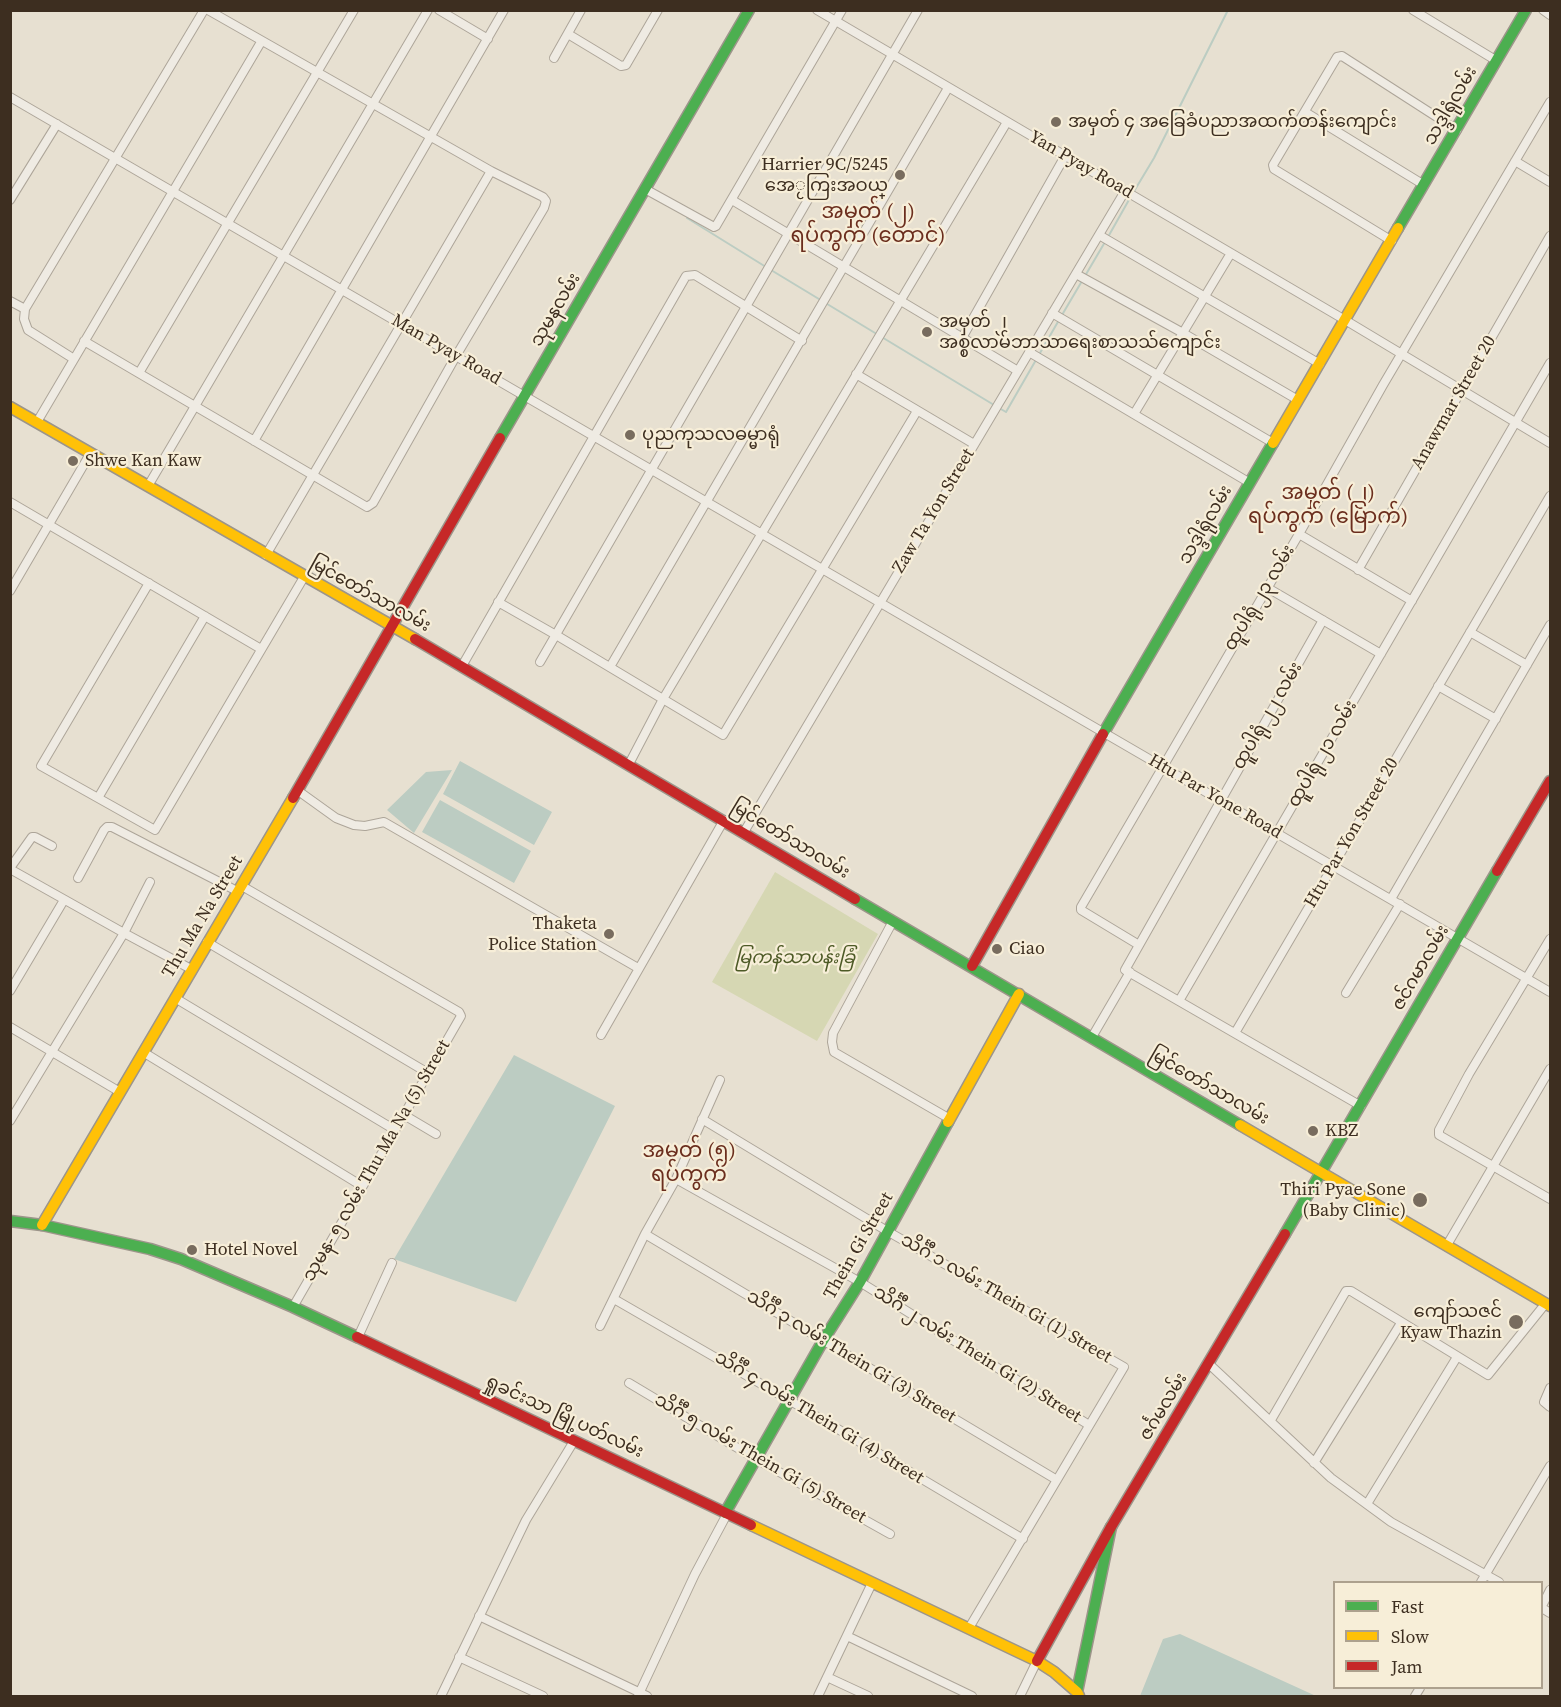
<!DOCTYPE html>
<html>
<head>
<meta charset="utf-8">
<style>
	body { margin:0 }
	#map { position:relative; width:1561px; height:1707px; overflow:hidden; background:#e7e0d1; font-family:"Source Serif 4",serif }
	canvas { display:block }
	.frame { position:absolute; inset:0; border:12px solid #3d2e20; pointer-events:none }
	.legend { position:absolute; left:1333px; top:1581px; width:210px; height:108px; box-sizing:border-box; background:#f7eed8; border:2px solid #ada18e; margin:0; padding:8px 10px; list-style:none; font-size:18px; color:#3d2e20 }
	.legend li { display:flex; align-items:center; gap:12px; height:30px }
	.legend b { width:30px; border:2px solid #ada18e }
</style>
</head>
<body>
<div id="map">
<canvas width="1561" height="1707"></canvas>
<div class="frame"></div>
<ul class="legend">
<li><b style="height:8px;background:#4caf50"></b>Fast</li>
<li><b style="height:8px;background:#ffc107"></b>Slow</li>
<li><b style="height:8px;background:#c62828"></b>Jam</li>
</ul>
</div>
<script>
const ctx = document.querySelector('canvas').getContext('2d');
ctx.lineJoin = 'round';
function paint(path, color) { ctx.fillStyle = color; ctx.fill(path, 'evenodd'); }
const poly = rows => new Path2D(rows.map(r => 'M' + r).join(''));
function trace(path, color, width, dash) { ctx.strokeStyle = color; ctx.lineWidth = width; ctx.lineCap = dash ? 'butt' : 'round'; ctx.setLineDash(dash || []); ctx.stroke(path); }
function drawText(font, color, halo, rows, align = 'center') {
  ctx.font = font + ' "Source Serif 4","Noto Sans Myanmar",serif'; ctx.lineWidth = 4.5; ctx.setLineDash([]); ctx.textBaseline = 'middle'; ctx.strokeStyle = halo; ctx.fillStyle = color; for (const [text, x, y, turn = 0] of rows) {
    ctx.save(); ctx.translate(x, y); ctx.rotate((+turn || 0) * Math.PI / 180); ctx.textAlign = isNaN(turn) ? turn : align; if (halo) ctx.strokeText(text, 0, 0); ctx.fillText(text, 0, 0); ctx.restore();
  }
}
paint(poly([
	[775,872,878,934,817,1041,712,982]
]), '#d6d7b3');
paint(poly([
	[460,761,552,812,534,845,443,794],
	[452,770,414,833,387,810,426,772],
	[440,800,531,851,514,883,422,832],
	[514,1055,615,1106,516,1302,394,1259],
	[1180,1634,1316,1696,1140,1696,1163,1639]
]), '#bcccc2');
trace(poly([
	[1133,193,1154,158,1228,10],
	[687,218,766,267],
	[1108,237,1130,198],
	[771,270,994,405],
	[1085,276,1105,242],
	[1062,315,1082,281],
	[999,408,1006,412,1059,320]
]), '#bcccc2', 2);
const street = poly([
	[439,10,488,39],
	[817,10,1345,320,1550,443],
	[1413,10,1497,61],
	[1543,10,1550,15],
	[568,34,621,66,626,65,658,10],
	[554,58,581,10],
	[10,97,1550,992],
	[1305,112,1424,185],
	[1515,161,1550,182],
	[645,189,714,227,716,226,842,10],
	[10,200,57,124],
	[732,200,1018,371],
	[1099,235,1320,364],
	[1392,241,1274,169,1273,165,1337,57,1342,56,1457,130],
	[1076,274,1183,333,1298,400],
	[10,301,25,309],
	[1052,313,1273,443],
	[962,338,1065,156],
	[84,341,367,507,373,503,456,356,544,208,546,201,543,197,491,171,208,10],
	[1029,352,1250,483],
	[74,359,28,330,24,319,25,309,204,10],
	[139,373,354,10],
	[856,374,974,444],
	[1134,414,1231,253],
	[37,422,261,42],
	[254,441,504,10],
	[148,486,428,10],
	[10,502,261,649],
	[1299,534,1412,601],
	[266,555,491,171],
	[1358,570,1550,236],
	[149,583,41,766,155,830,304,577],
	[1266,587,1381,654],
	[10,591,90,454],
	[498,602,556,635,723,735,917,411],
	[1323,620,1125,970,1361,1106],
	[1470,632,1527,665],
	[540,662,918,10],
	[462,666,686,276,695,275,802,341],
	[610,667,948,88],
	[1438,686,1496,719],
	[629,764,663,699,1007,122],
	[297,790,336,818,354,825,365,826,384,822,638,968],
	[98,798,205,616],
	[744,832,1125,191],
	[10,868,32,837,35,837,52,846],
	[10,869,124,933,191,969],
	[78,878,104,830,107,827,112,827,239,892],
	[242,886,459,1012,461,1016,293,1307],
	[1391,899,1550,625],
	[893,921,833,1033,832,1042,834,1052,950,1119],
	[1550,939,1469,1074,1439,1130,1439,1135,1550,1199],
	[207,942,428,1073],
	[1139,945,1081,910,1081,907,1299,534,1383,385,1550,102],
	[10,991,64,900],
	[1346,993,1400,904],
	[175,998,395,1130],
	[1179,1001,1550,363],
	[10,1027,120,1092],
	[1235,1033,1550,496],
	[601,1035,724,820],
	[1092,1037,1130,972],
	[143,1052,362,1186],
	[404,1115,436,1134],
	[702,1119,887,1231,1124,1367,969,1628],
	[10,1121,124,933,150,882],
	[676,1179,860,1282,1089,1425],
	[645,1234,1057,1480],
	[1447,1245,1550,1069],
	[614,1299,789,1400,1023,1539],
	[600,1326,645,1234,676,1179,720,1080],
	[358,1337,392,1263],
	[1209,1364,1331,1478,1391,1522,1499,1582],
	[629,1383,756,1459,890,1534],
	[1550,1388,1544,1402,1550,1407],
	[1271,1420,1346,1291,1351,1291,1488,1375,1546,1303],
	[1314,1463,1401,1323],
	[1367,1504,1457,1357],
	[1481,1582,1550,1466],
	[1542,1606,1550,1590],
	[1542,1608,1550,1613],
	[479,1616,647,1696],
	[847,1636,972,1696],
	[459,1657,543,1696],
	[827,1677,868,1696],
	[442,1696,441,1696,526,1520,574,1441],
	[638,1696,695,1574,727,1514],
	[818,1696,872,1583],
	[1020,1696,1037,1661],
	[1415,1696,1420,1688]
]);
const fast = poly([
	[1398,228,1526,10],
	[500,438,749,10],
	[1103,734,1273,443],
	[855,899,1240,1125],
	[10,1221,42,1225,150,1249,181,1259,293,1307,357,1337],
	[1285,1234,1497,871],
	[725,1513,824,1339,860,1282,948,1122],
	[1077,1692,1111,1527]
]);
const slow = poly([
	[10,407,415,639],
	[1273,443,1398,228],
	[948,1122,1019,994],
	[1240,1125,1550,1306],
	[42,1225,293,798],
	[751,1525,1037,1661,1054,1672,1077,1692,1079,1696]
]);
const jam = poly([
	[415,639,855,899],
	[293,798,500,438],
	[1497,871,1550,781],
	[972,966,1103,734],
	[357,1337,751,1525],
	[1037,1661,1111,1527,1285,1234]
]);
trace(street, '#ada599', 10);
trace(fast, '#9c958a', 13);
trace(slow, '#9c958a', 13);
trace(jam, '#9c958a', 13);
trace(street, '#efebe3', 8);
trace(fast, '#4caf50', 10);
trace(slow, '#ffc107', 10);
trace(jam, '#c62828', 10);
for (const [x, y, r, color] of [
	[1056,122,6,"#786c5e"],
	[900,175,6,"#786c5e"],
	[927,332,6,"#786c5e"],
	[630,435,6,"#786c5e"],
	[73,461,6,"#786c5e"],
	[609,934,6,"#786c5e"],
	[997,949,6,"#786c5e"],
	[1313,1131,6,"#786c5e"],
	[1420,1200,8,"#786c5e"],
	[192,1250,6,"#786c5e"],
	[1516,1322,8,"#786c5e"]
]) { const dot = new Path2D(); dot.arc(x, y, r, 0, 2 * Math.PI); ctx.fillStyle = color; ctx.fill(dot); trace(dot, '#f7eed8', 2); }
drawText('18px', '#3d2e20', '#f7eed8', [
	["သဒ္ဒါရုံလမ်း",1451,106,-60],
	["Yan Pyay Road",1081,165,30],
	["သုမနလမ်း",556,310,-60],
	["Man Pyay Road",446,350,30],
	["Anawmar Street 20",1454,403,-60],
	["Zaw Ta Yon Street",934,511,-59],
	["သဒ္ဒါရုံလမ်း",1206,525,-60],
	["မြင်တော်သာလမ်း",370,595,29],
	["ထူပါရုံ ၂၃ လမ်း",1260,598,-59],
	["ထူပါရုံ ၂၂ လမ်း",1268,716,-60],
	["ထူပါရုံ ၂၁ လမ်း",1323,754,-60],
	["Htu Par Yone Road",1215,797,30],
	["Htu Par Yon Street 20",1352,833,-60],
	["မြင်တော်သာလမ်း",790,840,31],
	["Thu Ma Na Street",203,917,-59],
	["ဇင်ဂမာလမ်း",1421,968,-60],
	["မြင်တော်သာလမ်း",1209,1087,30],
	["သုမန- ၅ လမ်း Thu Ma Na (5) Street",377,1161,-60],
	["Thein Gi Street",859,1246,-60],
	["သိင်္ဂီ ၁ လမ်း Thein Gi (1) Street",1006,1299,30],
	["သိင်္ဂီ ၂ လမ်း Thein Gi (2) Street",977,1355,32],
	["သိင်္ဂီ ၃ လမ်း Thein Gi (3) Street",851,1357,31],
	["ဇင်္ဂမလမ်း",1164,1407,-59],
	["ရှုခင်းသာ မြို့ပတ်လမ်း",564,1417,25],
	["သိင်္ဂီ ၄ လမ်း Thein Gi (4) Street",819,1418,31],
	["သိင်္ဂီ ၅ လမ်း Thein Gi (5) Street",760,1459,30]
]);
drawText('18px', '#3d2e20', '#f7eed8', [
	["အမှတ် ၄ အခြေခံပညာအထက်တန်းကျောင်း",1068,122],
	["Harrier 9C/5245",888,165,"right"],
	["အေႂကြးအဝယ္",888,186,"right"],
	["အမှတ် ၂",939,322],
	["အစ္စလာမ်ဘာသာရေးစာသသ်ကျောင်း",939,343],
	["ပုညကုသလဓမ္မာရုံ",642,435],
	["Shwe Kan Kaw",85,461],
	["Thaketa",597,924,"right"],
	["Police Station",597,945,"right"],
	["Ciao",1009,949],
	["KBZ",1325,1131],
	["Thiri Pyae Sone",1406,1190,"right"],
	["(Baby Clinic)",1406,1211,"right"],
	["Hotel Novel",204,1250],
	["ကျော်သဇင်",1502,1312,"right"],
	["Kyaw Thazin",1502,1333,"right"]
], 'left');
drawText('italic 18px', '#4d5a26', '#f7eed8', [
	["မြကန်သာပန်းခြံ",795,958]
]);
drawText('21px', '#6b2e1e', '#f7eed8', [
	["အမှတ် (၂)",868,213],
	["ရပ်ကွက် (တောင်)",868,237],
	["အမှတ် (၂)",1328,494],
	["ရပ်ကွက် (မြောက်)",1328,518],
	["အမှတ် (၅)",689,1152],
	["ရပ်ကွက်",689,1176]
]);
</script>
</body>
</html>
